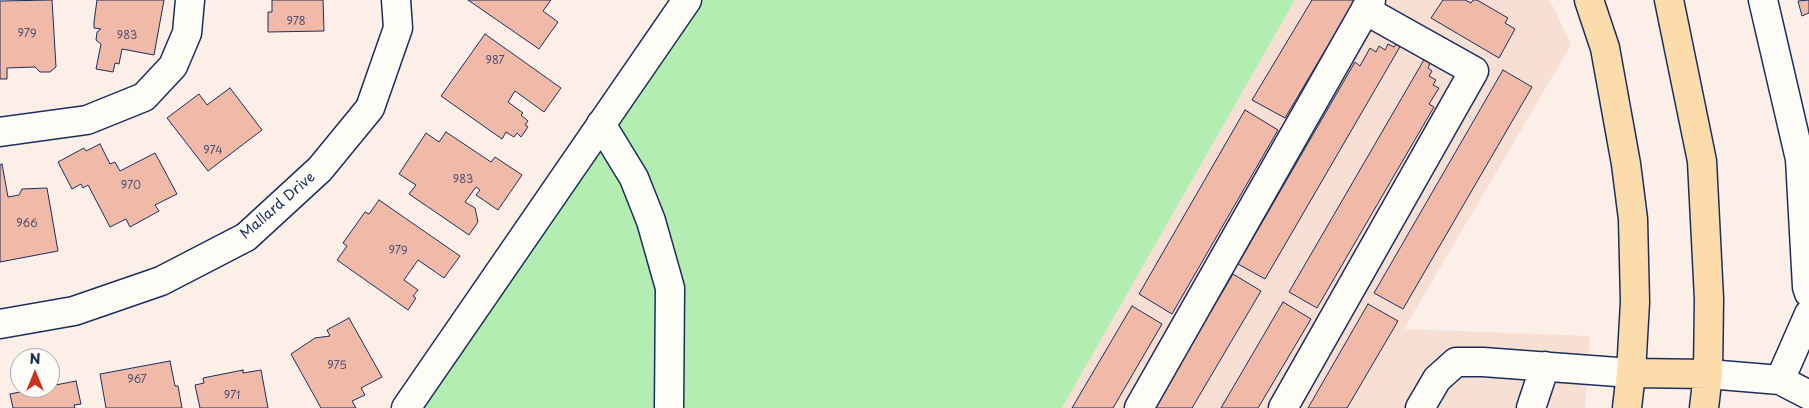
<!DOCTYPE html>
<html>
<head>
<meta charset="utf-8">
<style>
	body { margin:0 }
	#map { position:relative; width:1809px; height:408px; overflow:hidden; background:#fbefe7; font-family:"Playpen Sans",sans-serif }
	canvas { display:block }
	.north { position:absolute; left:10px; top:348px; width:50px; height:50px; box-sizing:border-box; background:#fdfcf7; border:1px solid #a3aaba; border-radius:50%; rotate:0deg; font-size:14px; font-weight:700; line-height:20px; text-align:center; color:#1b2f5e }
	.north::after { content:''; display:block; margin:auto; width:18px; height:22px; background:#c8321e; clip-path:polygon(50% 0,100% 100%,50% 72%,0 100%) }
</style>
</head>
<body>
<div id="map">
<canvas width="1809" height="408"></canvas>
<div class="north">N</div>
</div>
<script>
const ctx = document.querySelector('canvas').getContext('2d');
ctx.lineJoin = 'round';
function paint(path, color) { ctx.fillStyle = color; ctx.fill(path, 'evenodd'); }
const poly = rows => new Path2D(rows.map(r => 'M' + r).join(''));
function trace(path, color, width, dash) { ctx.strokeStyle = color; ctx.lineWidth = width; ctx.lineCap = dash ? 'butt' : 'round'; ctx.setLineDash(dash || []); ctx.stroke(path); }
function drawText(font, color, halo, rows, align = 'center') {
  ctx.font = font + ' "Playpen Sans",sans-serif'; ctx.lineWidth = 4; ctx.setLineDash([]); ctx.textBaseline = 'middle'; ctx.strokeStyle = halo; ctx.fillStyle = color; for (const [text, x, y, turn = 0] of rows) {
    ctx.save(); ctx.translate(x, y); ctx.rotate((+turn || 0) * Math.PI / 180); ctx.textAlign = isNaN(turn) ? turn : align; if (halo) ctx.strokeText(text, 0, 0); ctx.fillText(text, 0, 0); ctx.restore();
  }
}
paint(poly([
	[1295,0,1550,0,1571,45,1404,329,1590,336,1585,408,1062,408]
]), '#f8dfd4');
paint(poly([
	[703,0,1295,0,1062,408,419,408]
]), '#b4edb1');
const building = poly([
	[52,0,56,67,50,72,40,72,35,67,7,68,7,79,0,79,0,1,52,0],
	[97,0,164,0,154,55,122,49,119,64,115,63,113,72,96,69,101,44,96,40,97,32,101,29,94,28,94,22,97,0],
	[272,0,323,0,324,31,268,32,268,12,272,12,272,0],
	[468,0,551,0,543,11,558,22,539,49,468,0],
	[1312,0,1355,0,1285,118,1252,100,1312,0],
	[1443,0,1465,0,1471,3,1473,0,1477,0,1508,18,1505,23,1515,29,1499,58,1431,18,1443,0],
	[1809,0,1809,13,1802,16,1798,1,1809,0],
	[485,34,561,88,544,112,515,91,508,102,523,113,521,115,528,121,525,125,528,127,521,137,517,133,514,137,506,132,502,139,441,96,485,34],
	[1398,42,1401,45,1265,279,1238,264,1355,62,1360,66,1370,48,1376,52,1379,46,1385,50,1388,44,1394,47,1398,42],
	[1425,58,1431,61,1428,68,1432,71,1429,76,1436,80,1433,85,1439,88,1429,104,1434,107,1317,308,1289,292,1425,58],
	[1503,70,1532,87,1403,309,1374,293,1503,70],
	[230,88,262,130,208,171,167,118,199,94,207,105,230,88],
	[1245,110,1278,130,1172,314,1139,294,1245,110],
	[446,132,491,162,495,157,522,175,498,210,476,195,480,190,476,187,465,202,475,208,478,222,469,235,409,194,416,185,399,174,426,133,439,142,446,132],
	[100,144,110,164,115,162,120,171,155,153,177,194,155,205,159,211,130,227,126,219,110,227,88,185,83,188,81,184,72,189,58,162,84,148,86,151,100,144],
	[2,164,8,197,19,195,22,189,47,188,58,251,0,262,0,165,2,164],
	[379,200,460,256,444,278,418,260,404,280,418,290,413,296,416,298,408,310,337,260,347,246,343,243,365,212,369,214,379,200],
	[1233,274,1261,291,1192,408,1154,408,1233,274],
	[1283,302,1311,319,1258,408,1221,408,1283,302],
	[1368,304,1398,321,1347,408,1308,408,1368,304],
	[1132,306,1162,324,1113,408,1072,408,1132,306],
	[349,318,382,377,361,388,365,395,352,401,356,408,321,408,291,354,315,338,330,336,327,330,349,318],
	[170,361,175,386,178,386,182,408,106,408,100,374,170,361],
	[243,370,243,373,261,370,268,408,200,408,195,385,204,383,203,378,243,370],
	[76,381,81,404,74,405,75,408,13,408,10,394,76,381]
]);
paint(building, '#f1b9a8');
trace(building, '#1b2f5e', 1);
const minor = poly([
	[1763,0,1800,159,1807,287,1809,293],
	[601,124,634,178,651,221,670,288,669,408],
	[0,132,87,120,144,97,173,66,187,33,190,0],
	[0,324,74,311,161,281,246,237,320,169,370,108,398,28,396,0],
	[1708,374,1780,380,1809,395],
	[1780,380,1809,314],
	[406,408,687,0],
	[1139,408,1371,0],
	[1283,408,1474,71,1365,10],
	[1420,408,1437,379,1456,362,1483,362,1631,373],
	[1531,408,1545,366]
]);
const major = poly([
	[1589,0,1605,48,1626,164,1633,219,1635,302,1631,373,1627,408],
	[1669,0,1702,161,1709,299,1708,374,1704,408],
	[1631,373,1708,374]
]);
trace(minor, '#1b2f5e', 31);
trace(major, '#1b2f5e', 31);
trace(minor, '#fdfcf7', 28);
trace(major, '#fcdcab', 28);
drawText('11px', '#505270', null, [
	["978",296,22],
	["979",27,34],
	["983",127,36],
	["987",495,61],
	["974",213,151],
	["983",463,180],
	["970",131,186],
	["966",27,224],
	["979",398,251],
	["975",337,366],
	["967",137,380],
	["971",232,396]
]);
drawText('14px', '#1b2f5e', '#fdfcf7', [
	["Mallard Drive",278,206,-41]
]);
</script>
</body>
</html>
